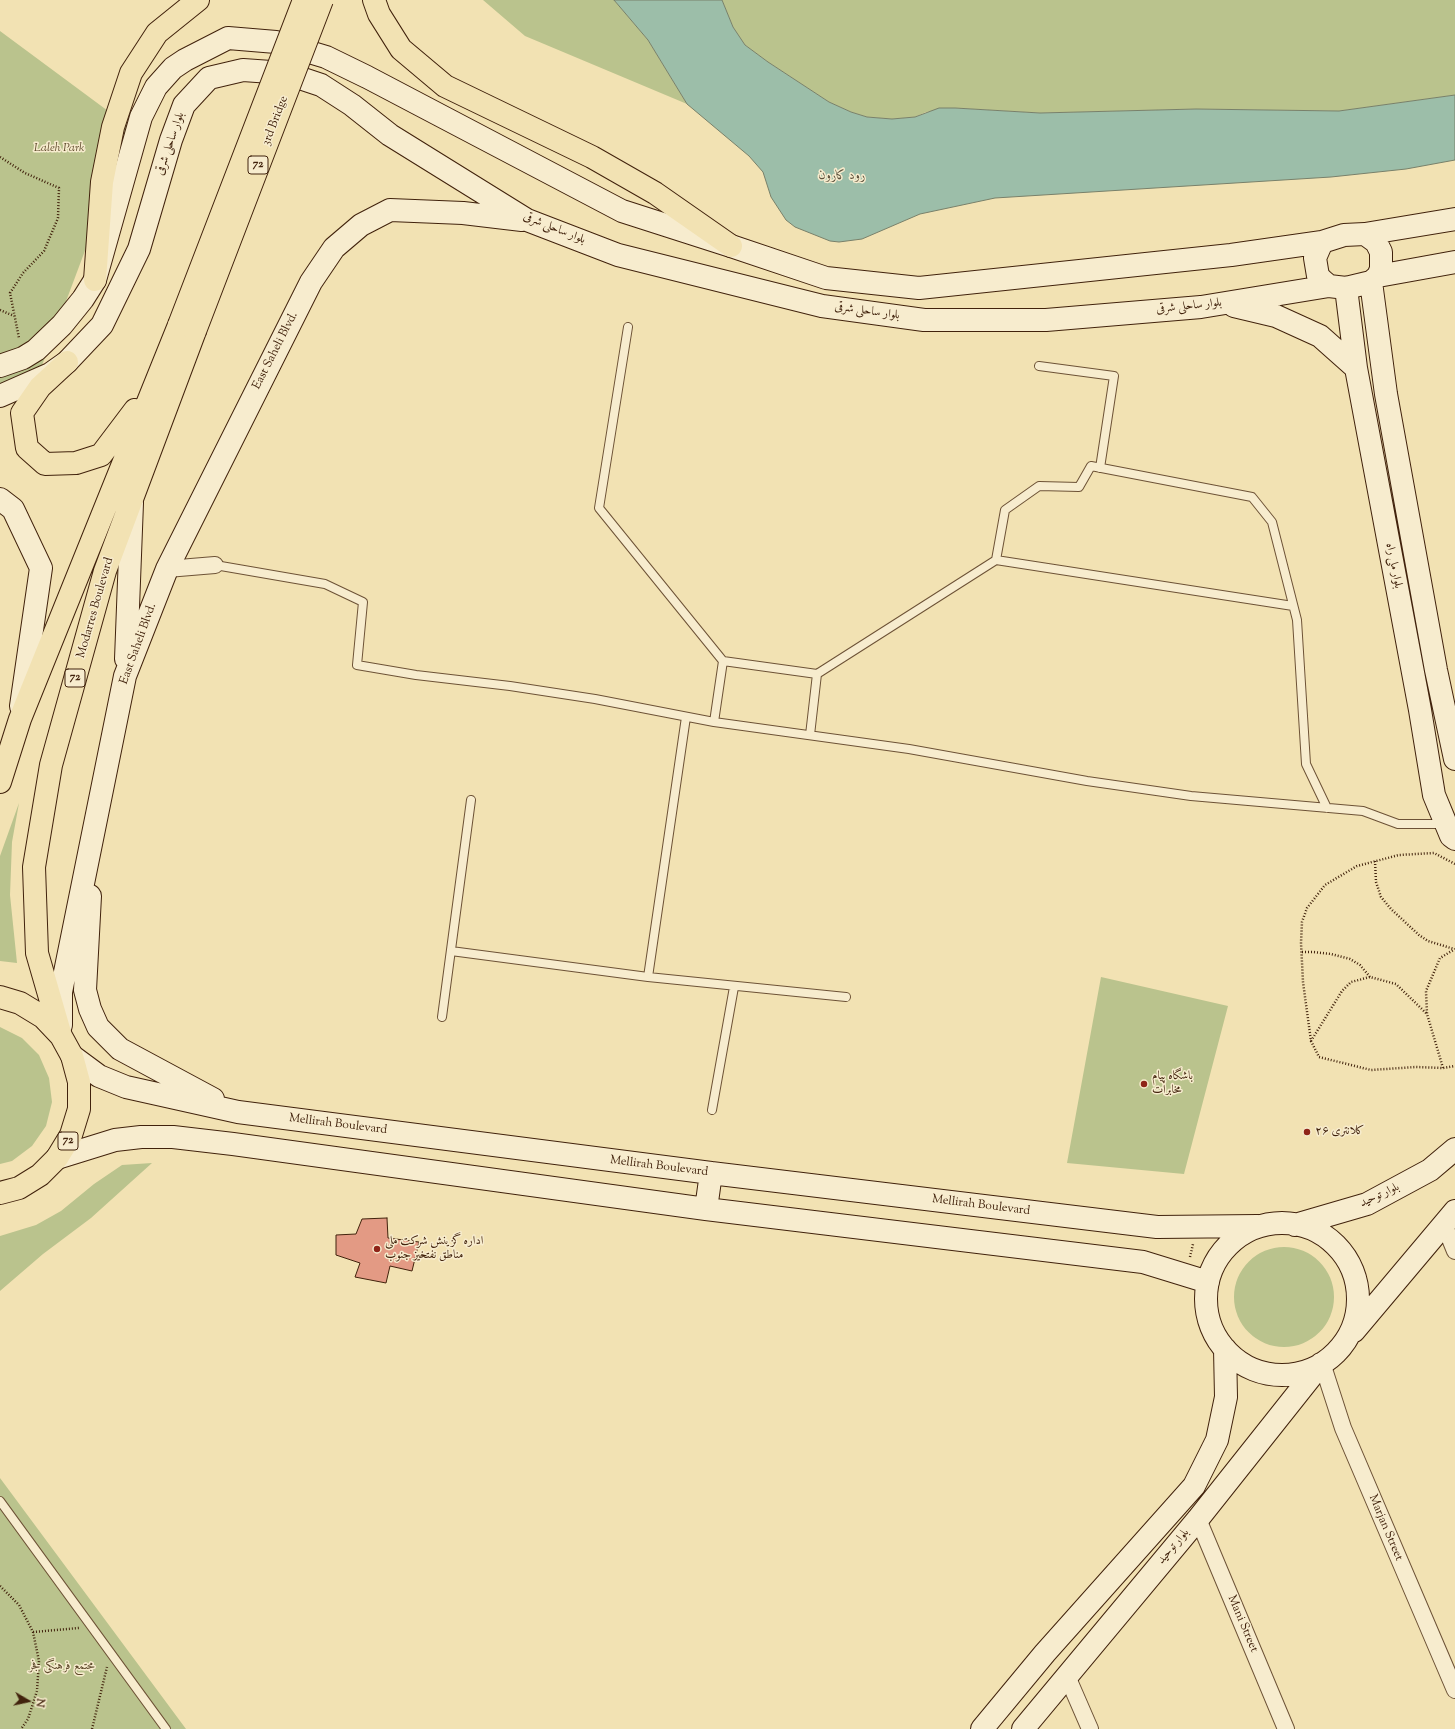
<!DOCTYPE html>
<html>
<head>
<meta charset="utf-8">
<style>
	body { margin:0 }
	#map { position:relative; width:1455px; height:1729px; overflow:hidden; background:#f2e2b3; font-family:"Sorts Mill Goudy",serif }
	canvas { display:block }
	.north { position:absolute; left:8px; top:1681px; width:40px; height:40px; -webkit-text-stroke:3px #f7ecce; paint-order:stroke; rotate:99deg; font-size:11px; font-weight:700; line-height:16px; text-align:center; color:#41220c }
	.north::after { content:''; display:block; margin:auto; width:14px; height:18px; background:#41220c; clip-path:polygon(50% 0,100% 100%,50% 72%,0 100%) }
</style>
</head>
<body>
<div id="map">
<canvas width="1455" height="1729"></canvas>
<div class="north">N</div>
</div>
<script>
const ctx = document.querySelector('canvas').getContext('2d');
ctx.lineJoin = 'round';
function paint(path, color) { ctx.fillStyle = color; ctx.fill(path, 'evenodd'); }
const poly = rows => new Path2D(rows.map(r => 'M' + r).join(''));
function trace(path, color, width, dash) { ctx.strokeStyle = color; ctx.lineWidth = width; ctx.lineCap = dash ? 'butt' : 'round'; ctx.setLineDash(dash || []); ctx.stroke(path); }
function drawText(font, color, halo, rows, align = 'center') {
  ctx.font = font + ' "Sorts Mill Goudy",Amiri,serif'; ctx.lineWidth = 3; ctx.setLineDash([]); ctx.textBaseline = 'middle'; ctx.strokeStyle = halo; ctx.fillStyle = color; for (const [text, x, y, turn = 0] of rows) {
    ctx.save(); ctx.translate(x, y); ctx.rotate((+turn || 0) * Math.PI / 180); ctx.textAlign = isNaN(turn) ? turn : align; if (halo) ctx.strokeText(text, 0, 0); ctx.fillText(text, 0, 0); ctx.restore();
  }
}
paint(poly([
	[483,0,614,0,648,40,687,104,525,36],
	[722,0,1455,0,1455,95,1339,111,1196,109,1040,113,955,108,926,112,915,117,892,119,867,117,851,112,829,102,768,62,745,45,733,27],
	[0,31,131,128,26,408,0,398],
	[19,803,12,842,10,895,17,963,0,961,0,856],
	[1101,977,1228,1006,1184,1174,1067,1163],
	[0,1027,22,1038,39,1055,49,1078,52,1102,46,1126,32,1146,12,1161,0,1164],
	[152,1163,91,1218,43,1254,0,1291,0,1236,36,1225,61,1211,94,1184,122,1165],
	'1234 1297a50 50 0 1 1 100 0a50 50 0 1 1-100 0Z',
	[0,1478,186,1729,0,1729]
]), '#bac38d');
const water = poly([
	[614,0,722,0,733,27,745,45,768,62,829,102,851,112,867,117,892,119,915,117,939,108,955,108,1040,113,1196,109,1339,111,1455,95,1455,160,1406,169,1331,177,995,198,920,214,862,239,839,242,830,241,795,227,786,220,771,197,763,172,749,156,687,104,648,40,614,0]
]);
paint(water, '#9cbea9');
trace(water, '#78806a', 1);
const building = poly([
	[387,1218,388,1238,419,1242,412,1271,390,1266,386,1283,355,1277,360,1263,336,1255,336,1235,356,1234,362,1219,387,1218]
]);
paint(building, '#e39a84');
trace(building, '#41220c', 1);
const service = poly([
	[628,327,599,508,723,661,817,674,996,560,1293,606],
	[1039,366,1114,376,1100,468],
	[996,560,1005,510,1039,486,1079,487,1091,466,1252,497,1272,522,1297,620,1306,764,1327,808],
	[215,565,325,584,363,602,357,665,416,675,510,686,595,699,714,722,909,749,1087,781,1191,796,1363,811,1398,824,1444,824],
	[714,722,723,661],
	[810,735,817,674],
	[451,951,648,977,846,997],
	[648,977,686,717],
	[442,1017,471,800],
	[712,1110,734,987],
	[0,1501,166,1729]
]);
const minor = poly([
	[167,569,215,565],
	[1444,1224,1455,1251],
	[1322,1363,1343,1428,1455,1690],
	[1198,1519,1286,1729],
	[1067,1676,1090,1729]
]);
const secondary = poly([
	[1365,234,1376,242,1381,252,1381,269,1378,276,1371,282,1346,288,1329,286,1323,281,1318,276,1315,258,1322,242,1344,235,1365,234],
	[1365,234,1455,219],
	[1378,276,1455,262],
	[1371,282,1386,394,1436,670,1455,759],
	[1346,288,1356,368,1420,710,1434,795,1451,836,1455,839],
	[1234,306,1276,316,1320,336,1356,368],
	[0,366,23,358,36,350,62,325,83,299,95,280,141,117,156,87,173,68,185,60,228,38,276,42,326,57,367,77,622,211,731,246,826,278,919,288,1231,255,1322,242],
	[0,396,50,374,67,362,102,325,139,249,171,140,184,105,209,78,243,70,285,73,321,85,352,105,390,135,527,220,618,255,822,306,924,320,1046,320,1201,307,1329,286],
	[0,499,13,509,41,568,21,706],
	[126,659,132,503],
	[90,896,85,990,90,1009,98,1027,120,1049,213,1099],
	[61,1025,61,992,125,676,167,569,311,282,334,248,361,225,390,210,463,213,522,220],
	[72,1056,99,1076,126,1087,238,1112,711,1173,1157,1227,1258,1226],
	[57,1158,115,1140,141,1137,173,1137,233,1144,706,1209,1143,1262,1208,1282],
	[706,1209,711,1173],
	'1206 1299a76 76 0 1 1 152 0a76 76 0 1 1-152 0Z',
	[1295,1225,1367,1204,1430,1170,1455,1149],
	[1354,1331,1455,1211],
	[982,1729,1045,1653,1194,1486,1217,1440,1226,1397,1225,1349],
	[1023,1729,1198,1519,1321,1364]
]);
const trunk = poly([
	[374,0,379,14,401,49,445,86,592,157,655,193,731,246],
	[95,280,102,182,113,127,131,73,157,33,198,0],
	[67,362,40,387,22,413,27,448,45,464,76,463,101,455,135,410],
	[0,782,20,719,179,325],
	[0,997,20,1003,43,1017,61,1036,72,1056,79,1082,79,1109,71,1135,57,1158,40,1175,19,1188,0,1193],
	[61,1036,37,953,34,867,51,765,105,571,195,331]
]);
trace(service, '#6d5236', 10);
trace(minor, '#6d5236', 18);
trace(secondary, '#41220c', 24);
trace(trunk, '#41220c', 24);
trace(poly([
	[0,157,25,173,59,188,58,218,44,251,23,273,10,293,19,338],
	[0,310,14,316],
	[1375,861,1376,882,1381,897,1391,909,1419,935,1428,941,1454,949],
	[1455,864,1434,853,1399,855,1357,866,1325,885,1307,908,1302,922,1301,943,1303,982,1311,1041,1319,1057,1371,1070,1416,1067,1443,1068,1455,1066],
	[1302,952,1313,952,1331,954,1350,959,1360,965,1370,977],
	[1311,1041,1342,991,1351,982,1370,977,1396,984,1427,1014],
	[1443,1068,1427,1014,1426,991,1440,958,1455,949],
	[1190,1257,1193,1244],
	[0,1586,19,1605,33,1632,39,1661,37,1691,28,1719,21,1729],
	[33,1632,79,1628],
	[92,1729,107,1667]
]), '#41220c', 2.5, [1, 2]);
trace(service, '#f7ecce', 8);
trace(minor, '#f7ecce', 16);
trace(secondary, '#f7ecce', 22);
trace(trunk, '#f2e2b3', 22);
const trunkBridge = poly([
	[179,325,304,0],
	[195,331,322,0]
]);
trace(trunkBridge, '#41220c', 24, []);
trace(trunkBridge, '#f2e2b3', 22);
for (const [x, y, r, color] of [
	[1144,1084,4,"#8f2418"],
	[1307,1132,4,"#8f2418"],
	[377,1249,4,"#8f2418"]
]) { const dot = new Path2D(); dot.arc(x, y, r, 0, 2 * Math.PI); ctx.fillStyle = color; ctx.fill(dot); trace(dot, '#f7ecce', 1.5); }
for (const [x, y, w] of [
	[258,165,20],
	[75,678,20],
	[68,1141,20]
]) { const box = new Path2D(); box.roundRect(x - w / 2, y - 9, w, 18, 3); ctx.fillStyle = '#f7ecce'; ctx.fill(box); trace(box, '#41220c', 1); }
drawText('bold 11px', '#41220c', null, [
	["72",258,165],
	["72",75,678],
	["72",68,1141]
]);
drawText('12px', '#41220c', '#f7ecce', [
	["3rd Bridge",276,121,-69],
	["بلوار ساحلی شرقی",171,144,-71],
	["بلوار ساحلی شرقی",554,229,22],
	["بلوار ساحلی شرقی",1189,307,-6],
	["بلوار ساحلی شرقی",867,312,8],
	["East Saheli Blvd.",276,351,-63],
	["بلوار ملی راه",1393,566,79],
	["Modarres Boulevard",96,608,-74],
	["East Saheli Blvd.",139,644,-70],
	["Mellirah Boulevard",338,1125,7],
	["Mellirah Boulevard",659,1167,7],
	["بلوار توحید",1380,1196,-25],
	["Mellirah Boulevard",981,1206,7],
	["Marjan Street",1385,1528,67],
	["بلوار توحید",1174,1547,-50],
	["Mani Street",1242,1624,67]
]);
drawText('italic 12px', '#5f4a2c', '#f7ecce', [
	["Laleh Park",59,149],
	["مجتمع فرهنگی فجر",62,1667]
]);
drawText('12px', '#41220c', '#f7ecce', [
	["باشگاه پیام",1152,1077],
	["مخابرات",1152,1091],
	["کلانتری ۲۶",1315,1132],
	["اداره گزینش شرکت ملی",385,1242],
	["مناطق نفتخیز جنوب",385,1256]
], 'left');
drawText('italic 13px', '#5c513b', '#f7ecce', [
	["رود کارون",842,177]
]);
</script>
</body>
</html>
